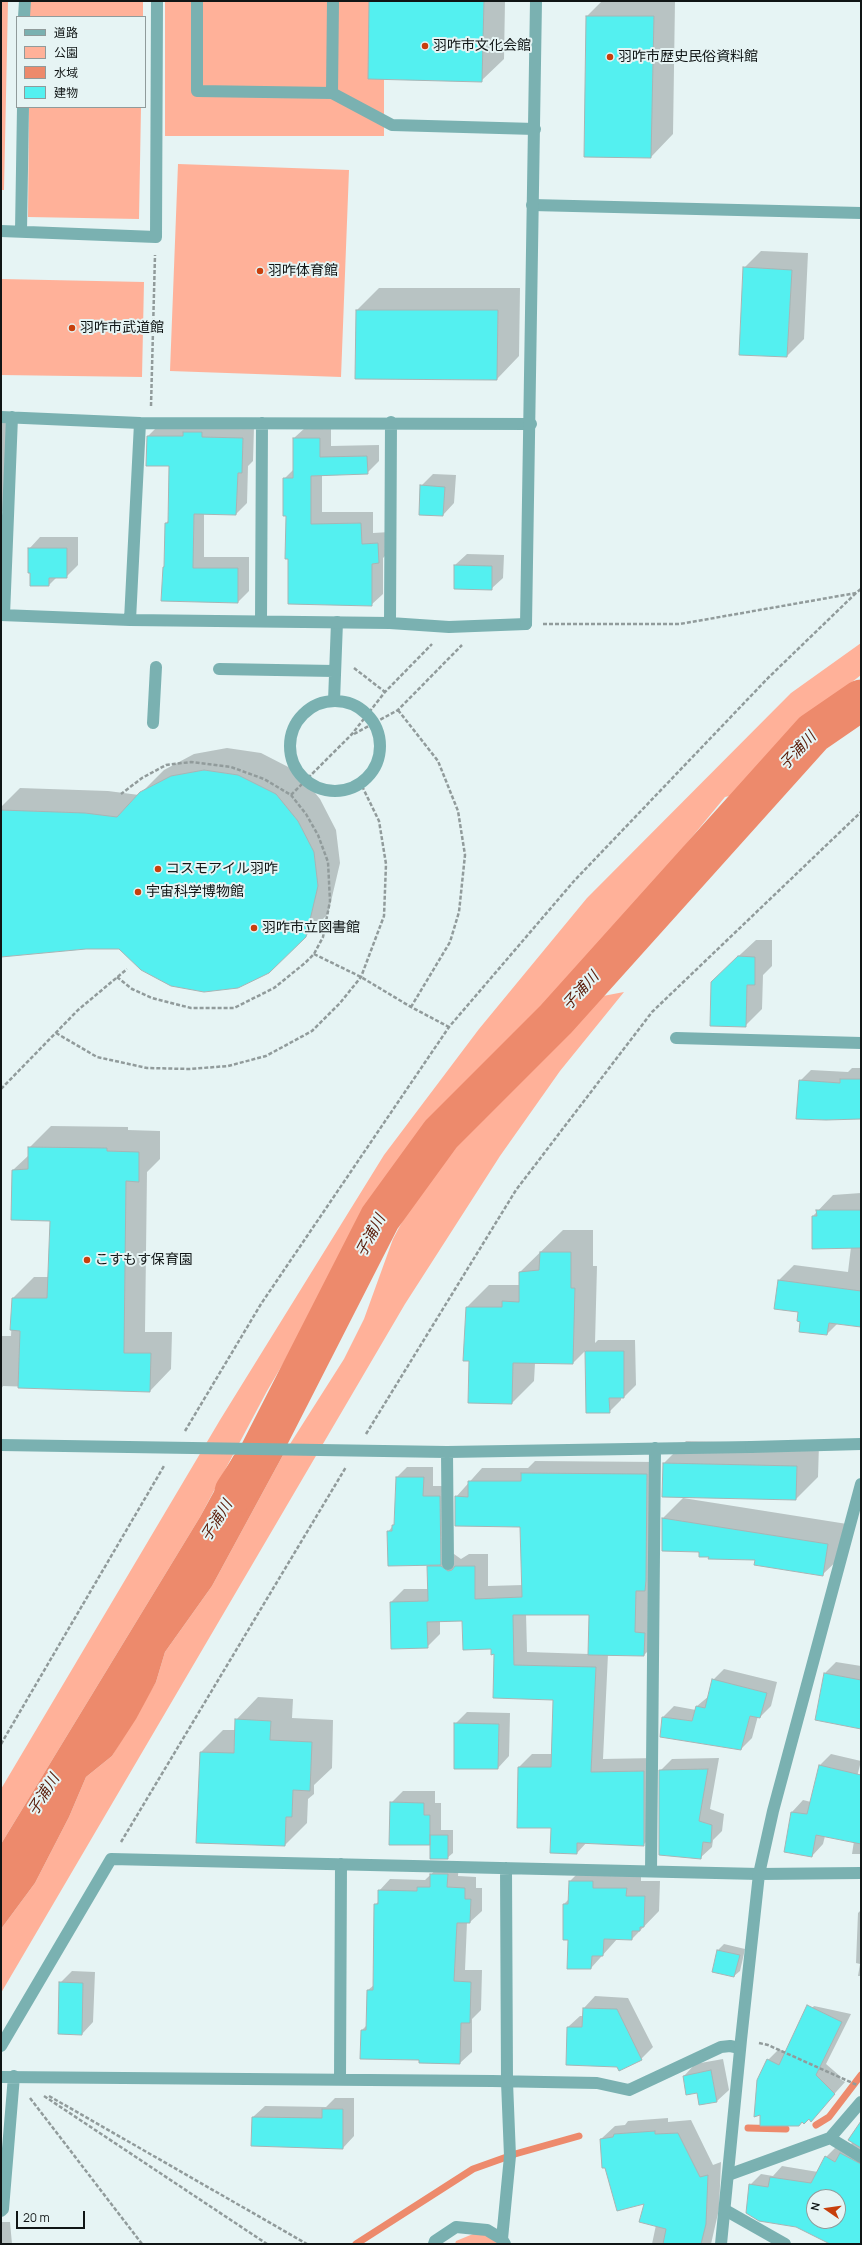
<!DOCTYPE html>
<html>
<head>
<meta charset="utf-8">
<style>
	body { margin:0 }
	#map { position:relative; width:862px; height:2245px; overflow:hidden; background:#e6f4f4; font-family:Manrope,"Noto Sans JP",sans-serif }
	canvas { display:block }
	.frame { position:absolute; inset:0; border:2px solid #101515; pointer-events:none }
	.legend { position:absolute; left:16px; top:16px; width:130px; height:92px; box-sizing:border-box; background:#e6f4f4; border:1px solid #909b9b; margin:0; padding:5px 7px; list-style:none; font-size:12px; color:#101515 }
	.legend li { display:flex; align-items:center; gap:8px; height:20px }
	.legend b { width:20px; border:1px solid #909b9b }
	.north { position:absolute; left:806px; top:2189px; width:40px; height:40px; box-sizing:border-box; background:#e6f4f4; border:1px solid #909b9b; border-radius:50%; rotate:283deg; font-size:11px; font-weight:700; line-height:16px; text-align:center; color:#101515 }
	.north::after { content:''; display:block; margin:auto; width:14px; height:18px; background:#c73f0c; clip-path:polygon(50% 0,100% 100%,50% 72%,0 100%) }
	.scale { position:absolute; left:16px; top:2211px; width:69px; height:18px; box-sizing:border-box; border:2px solid #101515; border-top:0; padding-left:5px; font-size:12px; line-height:14px; white-space:nowrap; color:#101515; -webkit-text-stroke:3px #e6f4f4; paint-order:stroke }
</style>
</head>
<body>
<div id="map">
<canvas width="862" height="2245"></canvas>
<div class="frame"></div>
<ul class="legend">
<li><b style="height:5px;background:#7ab1b1"></b>道路</li>
<li><b style="height:11px;background:#ffb199"></b>公園</li>
<li><b style="height:11px;background:#ed8a6c"></b>水域</li>
<li><b style="height:11px;background:#54f0f0"></b>建物</li>
</ul>
<div class="north">N</div>
<div class="scale">20 m</div>
</div>
<script>
const ctx = document.querySelector('canvas').getContext('2d');
ctx.lineJoin = 'round';
function paint(path, color) { ctx.fillStyle = color; ctx.fill(path, 'evenodd'); }
const poly = rows => new Path2D(rows.map(r => 'M' + r).join(''));
function trace(path, color, width, dash) { ctx.strokeStyle = color; ctx.lineWidth = width; ctx.lineCap = dash ? 'butt' : 'round'; ctx.setLineDash(dash || []); ctx.stroke(path); }
function drawText(font, color, halo, rows, align = 'center') {
  ctx.font = font + ' Manrope,"Noto Sans JP",sans-serif'; ctx.lineWidth = 4; ctx.setLineDash([]); ctx.textBaseline = 'middle'; ctx.strokeStyle = halo; ctx.fillStyle = color; for (const [text, x, y, turn = 0] of rows) {
    ctx.save(); ctx.translate(x, y); ctx.rotate((+turn || 0) * Math.PI / 180); ctx.textAlign = isNaN(turn) ? turn : align; if (halo) ctx.strokeText(text, 0, 0); ctx.fillText(text, 0, 0); ctx.restore();
  }
}
paint(poly([
	[1,1,8,1,4,190,1,190],
	[30,1,143,1,143,17,30,17],
	[165,1,384,1,384,136,165,136],
	[29,107,141,107,139,219,28,217],
	[178,164,349,170,341,377,170,371],
	[1,279,144,282,142,377,1,375],
	[861,643,861,675,799,723,795,739,742,793,725,797,541,1020,509,1041,497,1059,418,1143,344,1259,267,1391,200,1517,1,1844,1,1789,220,1420,384,1155,479,1029,587,898,791,693],
	[624,992,560,1071,500,1156,405,1304,1,1993,1,1929,35,1883,69,1817,86,1777,112,1756,156,1682,165,1652,212,1586,283,1455,344,1359,364,1319,393,1239,420,1188,452,1143,536,1064,603,996],
	[473,2234,487,2234,499,2244,455,2244,456,2241]
]), '#ffb199');
paint(poly([
	[234,1455,283,1455,212,1586,165,1652,156,1682,136,1719,112,1756,86,1777,69,1817,35,1883,1,1929,1,1844,200,1517]
]), '#ed8a6c');
paint(poly([
	[370,1,505,1,504,59,481,81],
	[602,1,675,1,673,134,651,157,587,16],
	[761,251,808,253,804,339,787,356,740,354,744,268],
	[379,288,520,288,519,356,497,379,356,378,357,310],
	[1,418,8,419,11,503,1,513],
	[159,425,254,427,253,461,248,466,247,503,236,514,204,513,204,557,249,557,249,591,238,602,164,567,165,565,166,523,169,520,170,465,148,436],
	[306,427,331,427,331,446,379,445,379,461,367,473,322,475,322,512,373,512,373,533,390,532,390,551,383,558,383,594,371,605,335,605,335,603,289,558,284,479,294,469,294,438],
	[433,474,456,475,454,503,443,515,421,486],
	[40,537,78,537,78,565,66,577,57,577,49,585,31,585,29,549],
	[467,554,504,555,503,578,491,589,455,565],
	[227,748,261,753,298,772,320,799,336,830,340,863,328,914,305,937,86,948,1,956,1,807,20,788,108,791,139,795,164,770,194,754],
	[756,940,772,940,772,966,763,975,762,1009,745,1026,729,965],
	[852,1068,861,1068,861,1118,800,1081,811,1070,848,1072],
	[51,1126,128,1127,128,1130,160,1131,160,1159,147,1172,145,1332,172,1332,171,1369,150,1391,3,1386,1,1389,1,1336,11,1336,13,1298,34,1277,49,1277,51,1221,13,1170,29,1155,29,1148],
	[861,1193,861,1325,838,1323,827,1334,801,1321,799,1311,779,1280,794,1265,848,1272,851,1247,813,1216,833,1195],
	[563,1230,593,1230,593,1266,597,1266,595,1343,598,1340,635,1340,636,1385,624,1397,621,1397,621,1400,609,1412,587,1412,586,1350,573,1363,535,1363,534,1381,512,1403,470,1360,467,1307,489,1285,520,1285,520,1272],
	[686,1441,819,1444,818,1477,796,1499,664,1463],
	[535,1461,660,1462,657,1642,644,1655,608,1654,603,1759,657,1758,656,1832,643,1845,587,1842,577,1853,552,1827,519,1767,532,1754,552,1754,554,1699,495,1653,463,1620,440,1621,440,1634,427,1647,391,1602,404,1589,429,1589,428,1567,431,1564,388,1532,395,1523,397,1477,407,1467,433,1467,433,1486,450,1486,450,1554,454,1554,461,1559,469,1554,488,1554,488,1586,523,1585,521,1526,456,1497,482,1468,528,1468],
	[526,1614,590,1614,589,1654,527,1652],
	[683,1498,847,1524,843,1555,822,1575,756,1559,710,1556,700,1551,663,1550,663,1518],
	[836,1662,861,1666,861,1728,825,1673],
	[724,1669,777,1682,771,1706,760,1717,758,1716,752,1738,741,1749,661,1736,663,1717,674,1706,696,1710,697,1706,709,1696,713,1680],
	[258,1697,293,1699,292,1718,333,1720,332,1768,314,1785,314,1794,308,1799,307,1823,285,1845,201,1752,223,1730,236,1730,236,1720],
	[467,1712,510,1713,509,1756,498,1768,455,1724],
	[831,1754,861,1761,856,1781,861,1782,861,1854,852,1854,854,1841,825,1836,823,1844,812,1856,785,1851,792,1812,803,1800,811,1802,820,1765],
	[719,1758,710,1809,724,1814,722,1831,713,1840,712,1847,700,1858,660,1771,672,1759],
	[403,1791,435,1791,435,1803,441,1803,441,1830,453,1830,453,1853,447,1858,391,1803],
	[443,1863,459,1863,458,1876,476,1877,476,1888,482,1888,482,1911,470,1922,467,1922,465,1970,482,1970,481,2010,472,2019,472,2052,460,2063,420,2059,361,2058,362,2030,368,2024,368,1990,374,1985,375,1905,379,1901,379,1891,390,1879,425,1880],
	[585,1866,641,1873,641,1881,660,1881,659,1911,632,1939,618,1938,591,1968,569,1939,564,1904,569,1899,570,1881],
	[861,1910,861,1976,858,1976,860,1964,856,1963,858,1913],
	[724,1944,745,1949,740,1971,734,1976,713,1971,718,1950],
	[72,1971,95,1972,93,2022,82,2034,60,1983],
	[595,1996,628,1998,653,2047,641,2059,618,2066,568,2027,580,2016,583,2016,584,2008],
	[814,2006,851,2014,826,2064,841,2077,840,2079,845,2082,811,2120,768,2060,779,2049,786,2052,802,2018],
	[723,2059,729,2090,717,2101,700,2104,698,2092,684,2076,695,2064],
	[335,2098,354,2098,354,2136,343,2148,253,2117,265,2106,326,2107],
	[668,2118,668,2122,691,2120,713,2165,721,2162,719,2209,711,2244,652,2244,656,2225,645,2202,601,2139,615,2126,625,2125,628,2121],
	[861,2123,861,2244,833,2244,750,2185,761,2174,773,2176,782,2166,818,2172,826,2157,837,2146,845,2150,853,2142],
	[814,2197,838,2197,838,2221,814,2221],
	[1,2222,10,2222,12,2244,1,2244]
]), '#0003');
trace(poly([
	[816,2125,829,2117,861,2075],
	[748,2128,786,2129],
	[356,2244,473,2169,515,2154,579,2136]
]), '#ed8a6c', 7);
trace(poly([
	[235,1492,259,1455,380,1218,441,1134,556,1019,813,733,861,700]
]), '#ed8a6c', 41);
const building = poly([
	[369,1,484,1,482,82,368,79,369,1],
	[586,16,654,16,651,158,584,157,586,16],
	[743,267,792,270,787,357,739,355,743,267],
	[356,310,498,310,497,380,355,379,356,310],
	[183,432,202,432,202,437,243,438,242,473,238,473,236,515,194,514,193,568,238,568,238,603,161,601,163,567,164,567,165,523,168,523,169,466,146,466,147,436,183,436,183,432],
	[293,438,320,438,320,457,367,456,368,474,311,476,311,524,361,523,362,544,378,543,379,563,372,564,372,606,288,604,288,559,285,559,286,516,283,516,283,478,293,478,293,438],
	[420,485,445,487,443,516,419,515,420,485],
	[28,548,67,548,67,578,49,578,49,586,30,586,30,573,28,573,28,548],
	[454,565,492,566,492,590,454,589,454,565],
	[204,770,238,775,276,794,298,821,314,852,318,886,306,937,269,973,238,988,204,992,171,986,141,970,119,949,86,949,1,957,1,810,85,813,117,817,140,792,171,776,204,770],
	[738,956,755,957,755,985,747,985,746,1027,710,1026,711,982,738,956],
	[840,1079,861,1079,861,1119,826,1120,796,1119,799,1080,840,1083,840,1079],
	[28,1147,107,1148,107,1151,139,1152,139,1182,126,1181,124,1353,151,1353,150,1392,18,1388,20,1331,10,1330,12,1298,47,1298,50,1221,11,1220,12,1170,28,1169,28,1147],
	[816,1210,861,1210,861,1248,812,1249,812,1216,817,1216,816,1210],
	[540,1252,571,1252,571,1288,575,1288,573,1364,513,1363,512,1404,468,1403,469,1361,463,1361,466,1307,502,1307,502,1301,519,1302,519,1272,539,1270,540,1252],
	[778,1280,861,1291,861,1327,829,1323,827,1335,799,1332,800,1322,797,1321,798,1312,774,1309,778,1280],
	[585,1351,624,1351,624,1398,609,1398,610,1413,586,1413,585,1351],
	[663,1463,797,1466,796,1500,662,1497,663,1463],
	[521,1473,647,1474,646,1580,645,1591,636,1591,635,1632,645,1633,644,1656,588,1655,589,1615,513,1615,514,1665,596,1667,591,1772,644,1771,644,1846,577,1843,577,1854,550,1853,551,1828,517,1828,518,1767,551,1767,553,1700,493,1698,494,1654,491,1655,491,1649,463,1650,462,1621,427,1622,428,1648,391,1649,390,1602,428,1601,427,1566,441,1566,448,1571,452,1570,455,1566,475,1566,475,1599,522,1597,520,1527,455,1526,455,1496,468,1497,468,1481,521,1481,521,1473],
	[396,1477,424,1477,423,1496,440,1496,441,1565,388,1566,387,1531,392,1531,392,1525,394,1525,396,1477],
	[662,1518,828,1544,823,1576,754,1565,755,1560,708,1559,709,1557,699,1557,699,1552,662,1551,662,1518],
	[824,1673,861,1680,861,1729,815,1720,824,1673],
	[712,1679,767,1693,760,1718,750,1716,741,1750,660,1737,662,1717,692,1721,696,1706,705,1708,712,1679],
	[235,1719,271,1721,270,1740,312,1742,310,1791,293,1790,292,1817,286,1817,285,1846,196,1843,200,1752,234,1753,235,1719],
	[454,1723,499,1724,498,1769,454,1769,454,1723],
	[819,1765,861,1775,861,1844,816,1835,812,1857,784,1852,791,1812,807,1814,819,1765],
	[708,1769,699,1821,712,1825,711,1843,703,1842,701,1859,659,1855,659,1770,708,1769],
	[390,1802,424,1803,424,1815,430,1815,430,1845,389,1845,390,1802],
	[430,1835,448,1835,448,1859,430,1859,430,1835],
	[430,1874,448,1874,447,1887,465,1888,465,1899,471,1899,470,1923,457,1923,454,1981,471,1982,470,2023,461,2023,460,2064,419,2063,419,2060,360,2059,361,2030,366,2030,367,1990,373,1990,374,1904,378,1904,378,1890,417,1891,417,1887,430,1887,430,1874],
	[569,1881,593,1881,593,1888,627,1888,626,1896,645,1896,644,1927,640,1927,640,1931,632,1931,632,1940,604,1939,603,1956,592,1956,591,1969,567,1969,568,1940,563,1940,563,1904,568,1904,569,1881],
	[717,1950,740,1955,734,1977,712,1972,717,1950],
	[59,1982,83,1983,82,2035,58,2034,59,1982],
	[807,2005,842,2022,816,2075,835,2094,811,2122,809,2119,804,2124,802,2122,799,2126,760,2126,760,2115,754,2117,757,2080,767,2059,779,2065,807,2005],
	[583,2008,617,2009,642,2060,619,2071,617,2067,566,2065,567,2027,582,2027,583,2008],
	[711,2070,717,2102,699,2105,697,2093,686,2095,683,2076,711,2070],
	[322,2109,343,2109,343,2149,251,2146,252,2117,322,2118,322,2109],
	[861,2121,861,2148,848,2140,861,2121],
	[655,2131,655,2134,678,2133,700,2177,708,2175,706,2224,701,2244,663,2244,666,2229,639,2222,644,2204,617,2211,605,2168,602,2168,600,2139,613,2137,614,2134,655,2131],
	[840,2153,861,2164,861,2244,830,2244,796,2227,759,2221,746,2213,749,2184,768,2187,770,2177,811,2183,825,2156,835,2162,840,2153],
	[814,2197,838,2197,838,2221,814,2221,814,2197]
]);
paint(building, '#54f0f0');
trace(building, '#a7b4b4', 1);
trace(poly([
	[151,406,155,255],
	[543,624,680,624,856,593,861,589],
	[354,668,385,692],
	[398,710,438,761,458,811,465,855,459,912,450,942,411,1007],
	[354,734,398,710,462,645],
	[291,795,352,734,385,692,432,644],
	[314,954,361,977,411,1007,449,1027],
	[117,977,132,989,152,998,191,1008,234,1008,274,988,305,963,314,954,323,937,330,901,328,862,318,835,306,814,291,795,264,779,231,767,191,762,166,765,142,778,121,794],
	[56,1033,97,1057,147,1068,190,1069,228,1066,266,1056,312,1031,340,1003,361,977,384,916,386,864,379,821,361,784],
	[1,1089,78,1010,127,969],
	[185,1431,261,1304,449,1027,574,881,768,678,856,593],
	[366,1434,516,1190,652,1012,861,812],
	[1,1744,164,1466],
	[121,1842,346,1467],
	[759,2043,768,2045,857,2085],
	[44,2096,267,2244],
	[49,2096,307,2244],
	[30,2098,142,2244]
]), '#919b9b', 2.5, [4, 2]);
trace(poly([
	[197,1,197,91,332,93,392,125,535,129],
	[24,17,25,1],
	[332,93,333,1],
	[1,231,156,237,157,1],
	[21,231,23,107],
	[219,669,334,671],
	'290 746a45 45 0 1 1 90 0a45 45 0 1 1-90 0Z',
	[334,701,337,622],
	[153,723,156,667],
	[502,2239,510,2156,507,2082],
	[434,2244,435,2241,456,2227,487,2230,502,2239,505,2244]
]), '#7ab1b1', 12);
trace(poly([
	[532,205,861,213],
	[1,417,140,423,531,424],
	[1,615,130,620,390,623,449,627,526,624],
	[4,615,12,417],
	[130,620,140,423],
	[261,621,262,423],
	[390,623,391,422],
	[676,1038,861,1043],
	[1,1445,447,1452,751,1447],
	[447,1452,448,1564],
	[506,1868,507,2082],
	[651,1871,655,1448],
	[1,2046,111,1859,759,1874],
	[1,2077,492,2081,597,2083,629,2090,721,2047,730,2046,740,2048],
	[340,2079,341,1864],
	[830,2138,861,2157],
	[728,2175,830,2138,861,2102],
	[725,2210,785,2244],
	[1,2211,3,2209,14,2076]
]), '#7ab1b1', 12);
trace(poly([
	[526,624,536,1],
	[751,1447,861,1444],
	[759,1874,861,1873],
	[721,2244,741,2040,759,1874,773,1811,861,1484]
]), '#7ab1b1', 12);
for (const [x, y, r, color] of [
	[425,46,4,"#c73f0c"],
	[610,57,4,"#c73f0c"],
	[260,271,4,"#c73f0c"],
	[72,328,4,"#c73f0c"],
	[158,869,4,"#c73f0c"],
	[138,892,4,"#c73f0c"],
	[254,928,4,"#c73f0c"],
	[87,1260,4,"#c73f0c"]
]) { const dot = new Path2D(); dot.arc(x, y, r, 0, 2 * Math.PI); ctx.fillStyle = color; ctx.fill(dot); trace(dot, '#e6f4f4', 1.5); }
drawText('14px', '#101515', '#e6f4f4', [
	["羽咋市文化会館",433,46],
	["羽咋市歴史民俗資料館",618,57],
	["羽咋体育館",268,271],
	["羽咋市武道館",80,328],
	["コスモアイル羽咋",166,869],
	["宇宙科学博物館",146,892],
	["羽咋市立図書館",262,928],
	["こすもす保育園",95,1260]
], 'left');
drawText('italic 15px', '#591b08', '#e6f4f4', [
	["子浦川",798,751,-47],
	["子浦川",581,991,-48],
	["子浦川",371,1236,-62],
	["子浦川",217,1521,-58],
	["子浦川",44,1795,-58]
]);
</script>
</body>
</html>
